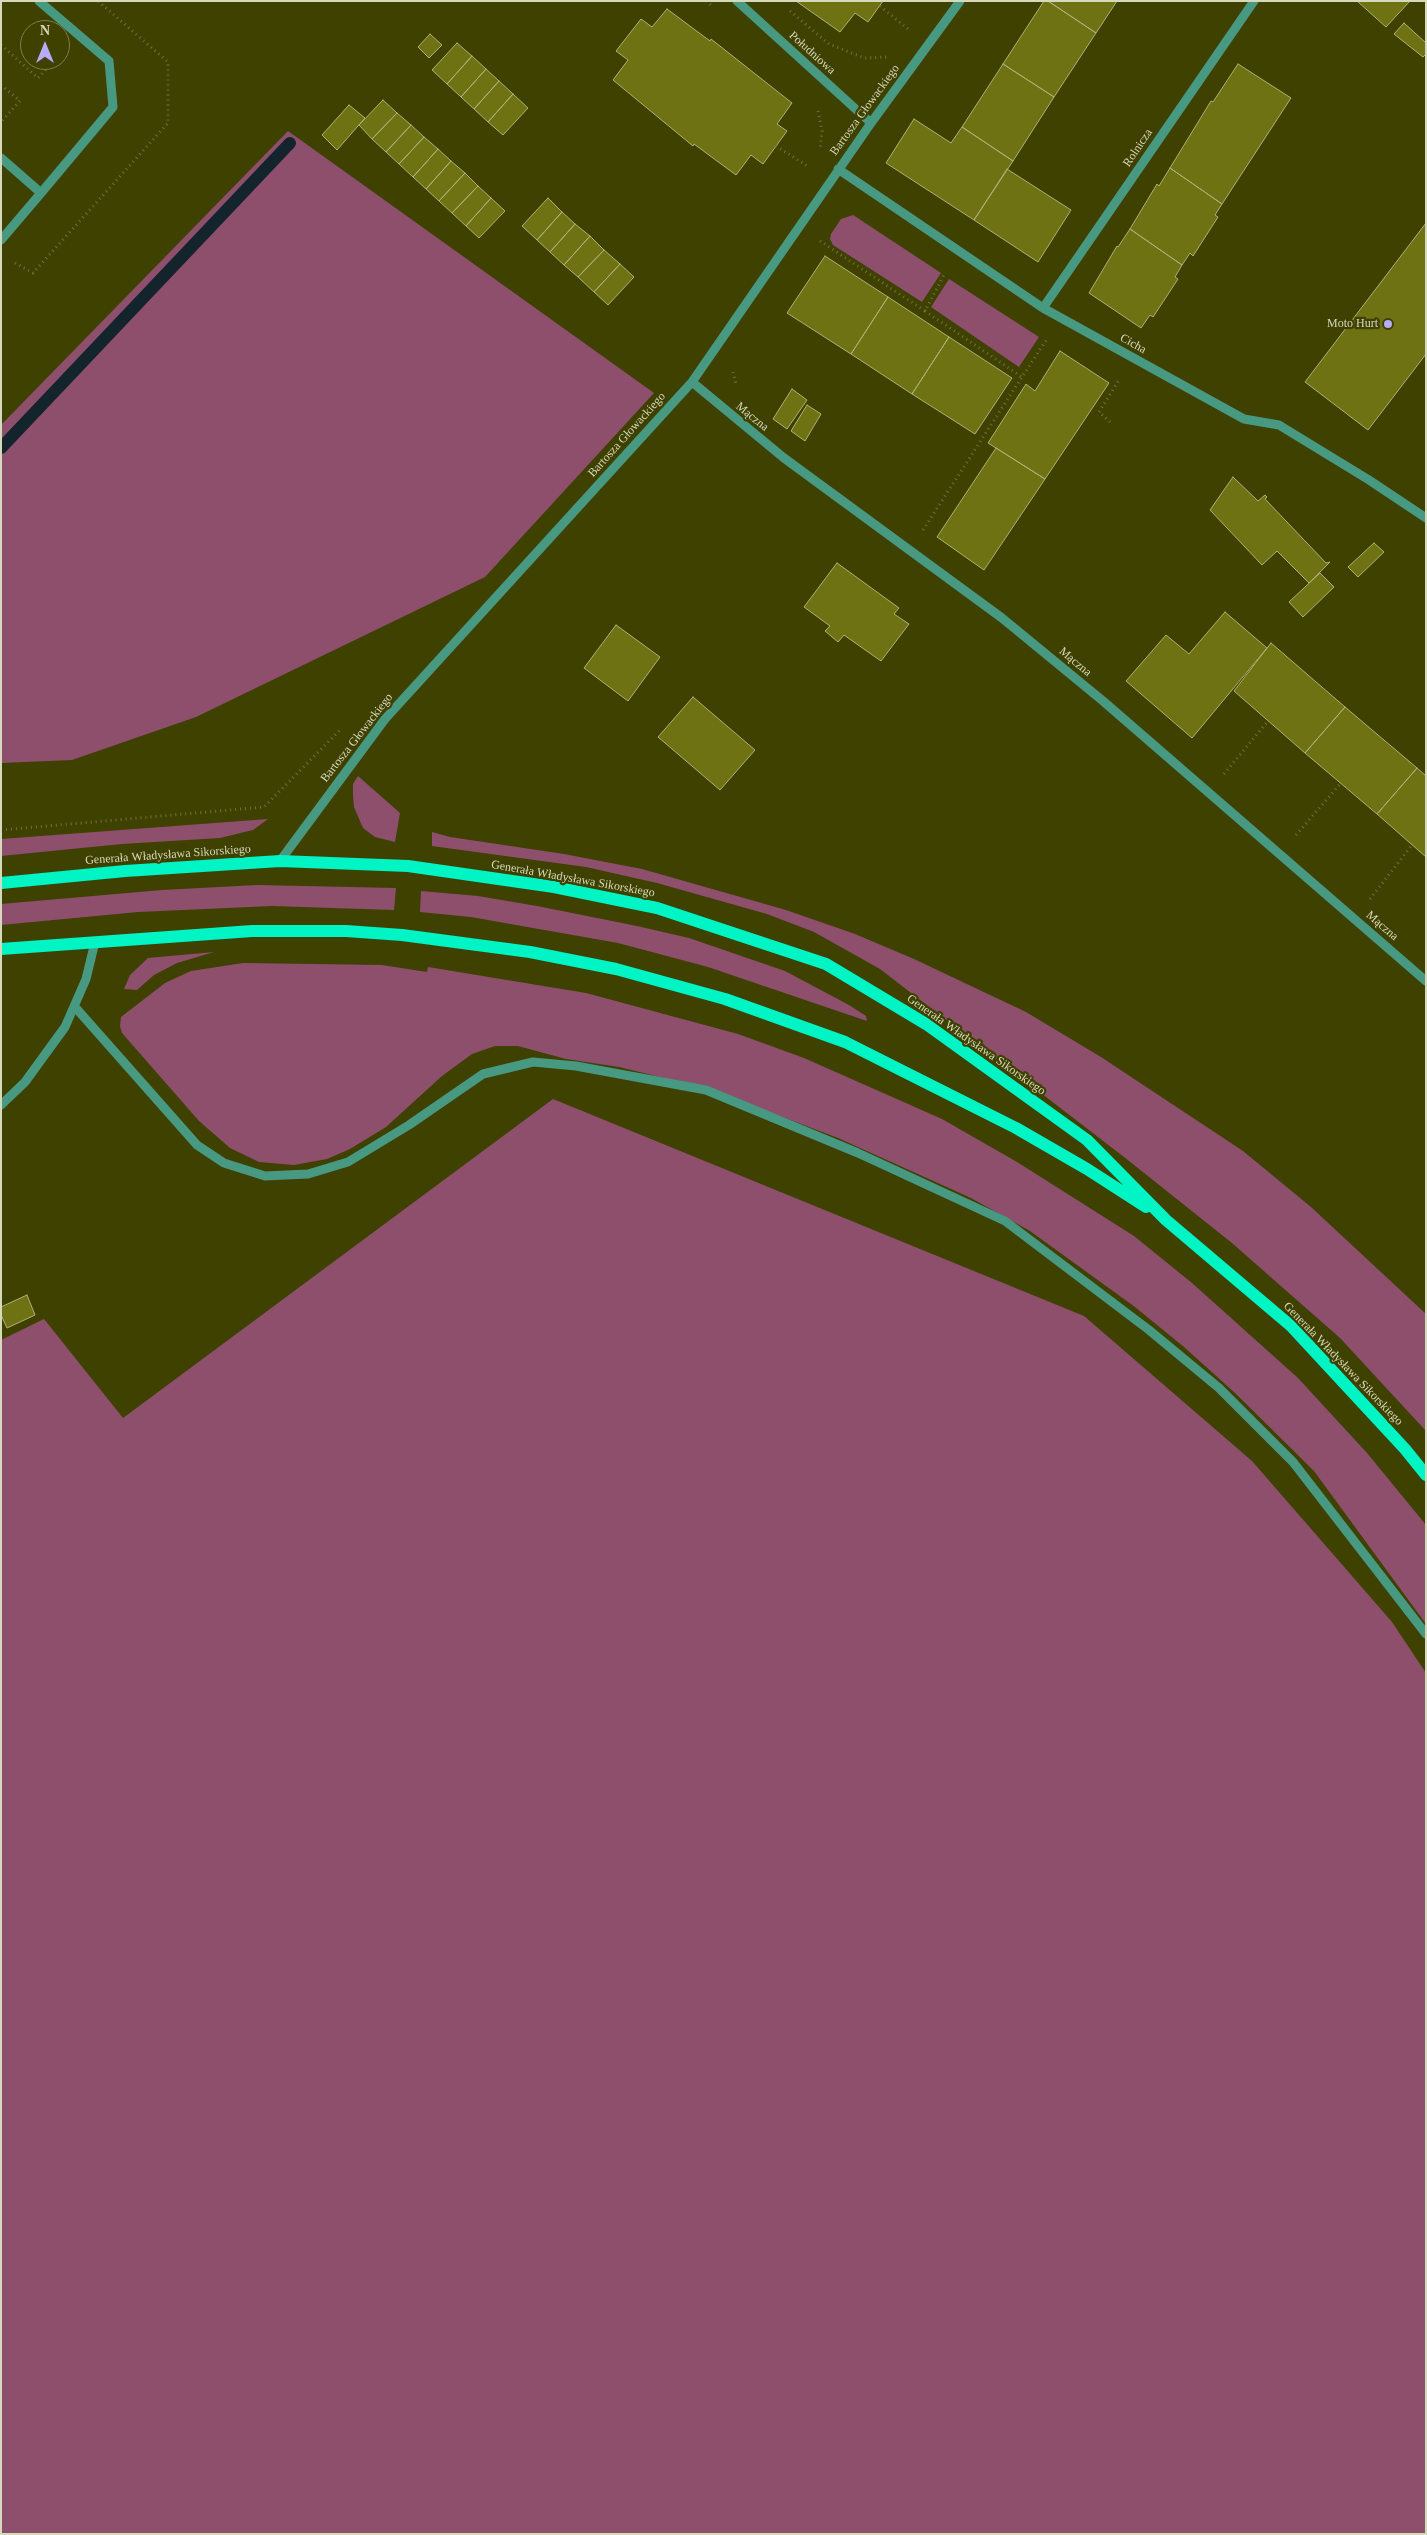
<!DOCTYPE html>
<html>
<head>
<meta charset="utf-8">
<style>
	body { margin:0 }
	#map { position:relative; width:1427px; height:2535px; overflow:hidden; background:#3f4101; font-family:Georgia,serif }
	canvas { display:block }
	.frame { position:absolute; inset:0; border:2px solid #d6d9bc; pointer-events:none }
	.north { position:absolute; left:20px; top:20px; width:50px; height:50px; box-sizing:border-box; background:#3f4101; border:1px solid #7b7e4c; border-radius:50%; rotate:0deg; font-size:14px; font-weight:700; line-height:20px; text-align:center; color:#d6d9bc }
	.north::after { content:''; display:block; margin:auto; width:18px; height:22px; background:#b8abf7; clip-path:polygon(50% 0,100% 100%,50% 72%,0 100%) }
</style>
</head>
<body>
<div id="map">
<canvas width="1427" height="2535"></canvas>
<div class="frame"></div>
<div class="north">N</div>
</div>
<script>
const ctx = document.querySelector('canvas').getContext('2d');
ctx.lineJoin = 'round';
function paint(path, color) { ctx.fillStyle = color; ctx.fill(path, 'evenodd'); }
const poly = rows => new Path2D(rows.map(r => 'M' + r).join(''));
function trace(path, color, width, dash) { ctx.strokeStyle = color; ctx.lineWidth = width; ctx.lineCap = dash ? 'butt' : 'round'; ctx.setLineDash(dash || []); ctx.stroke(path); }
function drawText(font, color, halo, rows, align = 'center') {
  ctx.font = font + ' Georgia,serif'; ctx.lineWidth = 4.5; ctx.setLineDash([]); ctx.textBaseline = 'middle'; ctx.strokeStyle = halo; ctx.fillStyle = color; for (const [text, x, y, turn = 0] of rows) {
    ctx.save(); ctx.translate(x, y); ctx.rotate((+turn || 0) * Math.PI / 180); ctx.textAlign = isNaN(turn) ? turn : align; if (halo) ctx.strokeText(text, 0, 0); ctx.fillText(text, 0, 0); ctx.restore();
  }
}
paint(poly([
	[288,131,654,393,485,577,196,717,72,760,1,763,1,425],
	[853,215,941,273,922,302,833,245,830,239,831,234,841,219],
	[949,279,1039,337,1019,367,931,307],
	[358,776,400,813,395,842,375,837,363,828,354,807,353,795,353,784],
	[268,819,253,830,220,838,122,844,1,856,1,839],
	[432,832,450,837,564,854,642,869,786,910,855,934,914,959,1026,1012,1101,1057,1243,1151,1311,1207,1426,1314,1426,1431,1340,1338,1232,1243,1124,1157,880,969,814,932,767,914,657,883,586,867,432,846],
	[257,885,396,888,394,910,272,906,138,912,1,925,1,904,162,890],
	[421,891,478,896,537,906,637,926,689,938,785,971,849,1005,866,1016,867,1021,708,967,618,943,471,917,420,912],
	[214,952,177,963,154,975,137,990,124,989,130,975,148,958],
	[243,963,382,965,427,972,428,967,586,993,738,1034,804,1058,942,1119,1017,1162,1134,1236,1192,1283,1298,1378,1367,1453,1426,1525,1426,1624,1314,1471,1234,1392,1184,1347,1135,1307,1030,1231,971,1198,838,1138,767,1111,664,1078,619,1067,566,1059,518,1046,495,1046,472,1054,442,1076,386,1127,350,1149,327,1159,294,1165,259,1162,230,1148,199,1121,122,1033,120,1026,121,1017,165,983,191,971],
	[553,1099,1084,1316,1252,1461,1392,1622,1426,1673,1426,2534,1,2534,1,1340,44,1319,123,1418]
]), '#8e4f6c');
trace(poly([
	[1,448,290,143]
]), '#13242c', 12);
const building = poly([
	[796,1,883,1,868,22,855,13,840,32,796,1],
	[1044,1,1048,1,1096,33,1054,97,1003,64,1044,1],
	[1048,1,1117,1,1096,33,1048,1],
	[1357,1,1410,1,1386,27,1357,1],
	[667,9,710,41,711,39,792,103,777,124,787,131,763,164,751,155,736,175,694,144,693,146,613,80,628,60,616,51,641,19,652,27,667,9],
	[1404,23,1426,43,1426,54,1423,57,1394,34,1404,23],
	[430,34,442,45,429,58,418,47,430,34],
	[457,43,472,56,447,84,432,70,457,43],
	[472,56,486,69,461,97,447,84,472,56],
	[1003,64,1054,97,1013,161,962,127,1003,64],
	[1238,64,1291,98,1222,204,1170,168,1211,101,1213,102,1238,64],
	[486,69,499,81,474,109,461,97,486,69],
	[499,81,513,94,488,122,474,109,499,81],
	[513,94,528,108,503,135,488,122,513,94],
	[383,100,397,113,372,139,359,125,383,100],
	[349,105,365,118,337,150,322,135,349,105],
	[397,113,411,125,386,152,372,139,397,113],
	[914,119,951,143,962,127,1013,161,974,220,886,163,914,119],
	[411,125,424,137,399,164,386,152,411,125],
	[424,137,438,149,413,177,399,164,424,137],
	[438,149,451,161,426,189,413,177,438,149],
	[451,161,465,173,439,201,426,189,451,161],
	[1170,168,1222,204,1215,215,1218,217,1193,256,1190,253,1182,265,1130,229,1157,184,1159,186,1170,168],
	[1007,169,1071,210,1038,262,974,220,1007,169],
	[465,173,478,186,452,213,439,201,465,173],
	[478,186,491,198,466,226,452,213,478,186],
	[491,198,505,211,479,238,466,226,491,198],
	[548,198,562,212,537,240,522,226,548,198],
	[562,212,575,224,550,252,537,240,562,212],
	[1426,223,1426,354,1368,430,1305,382,1426,223],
	[575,224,590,236,564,265,550,252,575,224],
	[1130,229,1182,265,1175,277,1178,279,1153,317,1150,315,1141,328,1089,293,1117,246,1118,247,1130,229],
	[590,236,604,250,578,277,564,265,590,236],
	[604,250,620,264,594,292,578,277,604,250],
	[825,256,888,297,851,354,787,313,825,256],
	[620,264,634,277,608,305,594,292,620,264],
	[888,297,949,337,912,394,851,354,888,297],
	[949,337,1012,378,975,434,912,394,949,337],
	[1060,351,1109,383,1045,479,988,443,1026,384,1035,391,1060,351],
	[792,389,807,400,787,429,773,419,792,389],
	[807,405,821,414,805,441,791,431,807,405],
	[996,448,1045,479,984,570,937,537,996,448],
	[1233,477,1258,501,1265,495,1267,497,1265,499,1326,563,1330,562,1309,583,1277,551,1262,565,1210,510,1233,477],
	[1374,543,1384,552,1358,577,1348,567,1374,543],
	[837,563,899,608,894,614,909,624,881,661,844,635,838,642,825,631,830,626,804,607,837,563],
	[1320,573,1334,587,1303,617,1289,602,1320,573],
	[1225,612,1267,648,1192,738,1126,681,1166,635,1189,654,1225,612],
	[616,625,660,657,628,701,584,668,616,625],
	[1271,643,1345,707,1305,753,1234,691,1271,643],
	[693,697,755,750,720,790,658,737,693,697],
	[1345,707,1417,768,1377,814,1305,753,1345,707],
	[1417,768,1426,776,1426,857,1377,814,1417,768],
	[27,1295,35,1315,7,1328,1,1315,1,1307,27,1295]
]);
paint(building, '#6f7213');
trace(building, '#adb176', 1);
trace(poly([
	[706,1,712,6],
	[880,6,908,29],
	[790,11,829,44,864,58,887,57],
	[1,45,38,78,55,60],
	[1,85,20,101,1,122],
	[818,111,822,131,820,149],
	[776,146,809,167],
	[820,241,925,311,945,273],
	[15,263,33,273,168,123,168,62,98,1],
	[925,311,1022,377,1047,339],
	[733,372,736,384],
	[1110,422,1099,412,1119,380],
	[923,530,1022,377],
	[1224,774,1268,721],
	[1,830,264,807,341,729],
	[1296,835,1341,783],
	[1370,899,1412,845]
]), '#6f723d', 3, [1, 4]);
trace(poly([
	[737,1,871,123],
	[1,158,41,193,113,107,109,61,39,1],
	[838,169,1043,308,1244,419,1279,425,1369,480,1426,518],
	[1,240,41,193],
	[1043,308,1254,1],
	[692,382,784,458,1002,618,1103,701,1426,981],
	[280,861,385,719,692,382,871,123,960,1],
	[75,1007,197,1145,224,1163,265,1176,308,1174,348,1162,409,1125,483,1074,533,1062,576,1066,706,1090,858,1153,1005,1221,1149,1330,1219,1388,1293,1462,1426,1634],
	[1,1105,25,1082,65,1027,86,979,95,942]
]), '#479981', 9);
trace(poly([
	[1,883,125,871,280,861,408,866,554,887,657,908,826,964,926,1024,1087,1140,1166,1220,1291,1326,1405,1449,1426,1475],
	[1,949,252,931,346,931,402,935,530,952,616,969,725,999,845,1042,1016,1128,1087,1169,1146,1207]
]), '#00f4c4', 12);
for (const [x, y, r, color] of [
	[1388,324,5,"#b8abf7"]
]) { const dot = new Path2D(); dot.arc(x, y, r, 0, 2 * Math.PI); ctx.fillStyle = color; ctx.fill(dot); trace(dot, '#3f4101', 2); }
drawText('12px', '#d6d9bc', '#3f4101', [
	["Południowa",812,53,42],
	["Bartosza Głowackiego",865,110,-54],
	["Rolnicza",1138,148,-56],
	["Cicha",1133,344,29],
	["Mączna",752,417,39],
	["Bartosza Głowackiego",627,435,-48],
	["Mączna",1075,662,40],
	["Bartosza Głowackiego",357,738,-52],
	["Generała Władysława Sikorskiego",168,855,-4],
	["Generała Władysława Sikorskiego",573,879,10],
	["Mączna",1382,926,41],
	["Generała Władysława Sikorskiego",976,1045,35],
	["Generała Władysława Sikorskiego",1343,1364,46]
]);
drawText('12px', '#d6d9bc', '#3f4101', [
	["Moto Hurt",1378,324]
], 'right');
</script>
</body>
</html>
